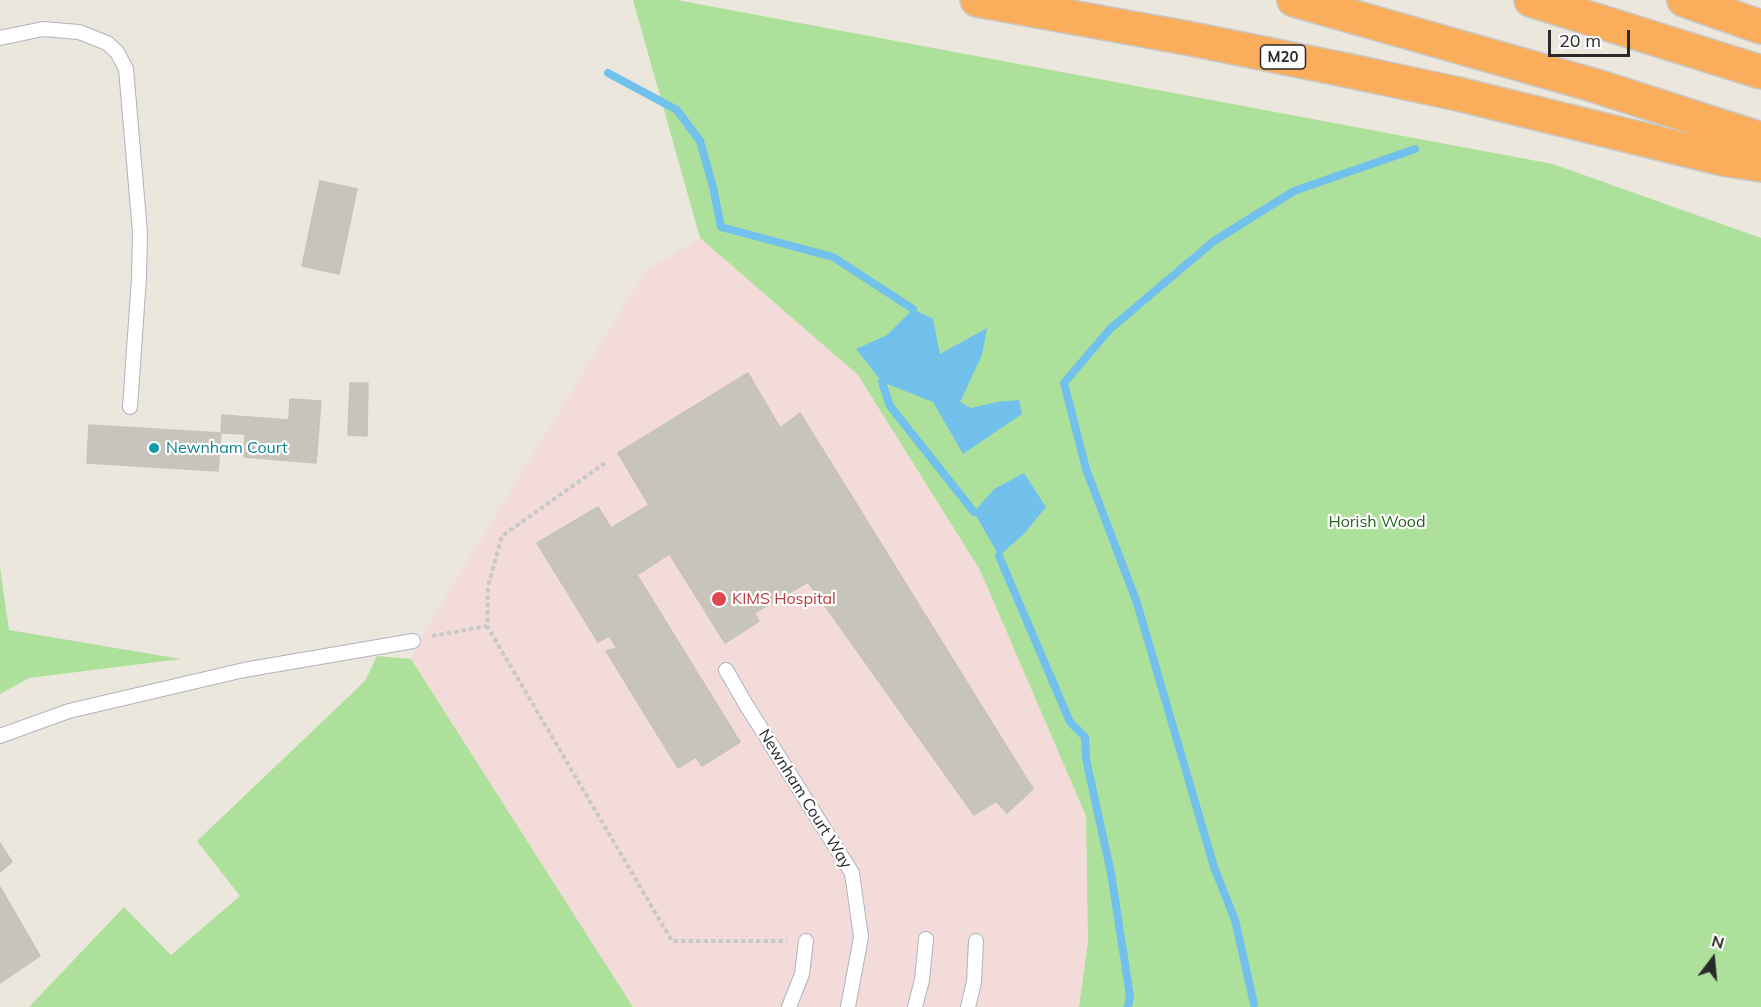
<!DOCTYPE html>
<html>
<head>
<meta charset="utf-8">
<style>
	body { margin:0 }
	#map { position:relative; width:1761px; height:1007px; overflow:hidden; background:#ece7dd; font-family:Mulish,sans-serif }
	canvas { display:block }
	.north { position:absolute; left:1683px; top:929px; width:60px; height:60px; -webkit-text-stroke:4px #fff; paint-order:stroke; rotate:16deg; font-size:16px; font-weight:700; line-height:24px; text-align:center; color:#2a2a2a }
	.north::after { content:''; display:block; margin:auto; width:21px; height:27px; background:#2a2a2a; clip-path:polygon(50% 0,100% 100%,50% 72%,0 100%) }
	.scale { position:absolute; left:1548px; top:30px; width:82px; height:27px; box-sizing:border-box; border:3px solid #2a2a2a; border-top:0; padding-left:8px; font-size:18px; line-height:21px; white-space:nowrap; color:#2a2a2a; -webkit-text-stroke:4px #fff; paint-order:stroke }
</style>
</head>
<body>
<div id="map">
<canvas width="1761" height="1007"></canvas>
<div class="north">N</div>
<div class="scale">20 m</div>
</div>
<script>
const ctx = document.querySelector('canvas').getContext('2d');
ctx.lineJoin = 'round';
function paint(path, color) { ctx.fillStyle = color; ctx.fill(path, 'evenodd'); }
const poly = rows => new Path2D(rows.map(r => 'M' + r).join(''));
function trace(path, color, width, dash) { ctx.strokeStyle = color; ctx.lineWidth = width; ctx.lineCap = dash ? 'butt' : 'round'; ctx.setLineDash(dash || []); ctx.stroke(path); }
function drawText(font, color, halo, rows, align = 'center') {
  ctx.font = font + ' Mulish,sans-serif'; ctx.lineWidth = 4.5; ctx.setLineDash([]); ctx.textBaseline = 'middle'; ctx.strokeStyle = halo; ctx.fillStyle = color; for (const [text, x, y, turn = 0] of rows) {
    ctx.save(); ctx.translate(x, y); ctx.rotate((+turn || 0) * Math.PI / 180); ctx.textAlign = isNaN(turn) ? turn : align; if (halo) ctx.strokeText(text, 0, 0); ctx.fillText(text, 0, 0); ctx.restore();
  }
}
paint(poly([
	[700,238,858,375,980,570,1086,816,1088,942,1079,1007,633,1007,411,659,427,628,645,272]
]), '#f3dbda');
paint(poly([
	[633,0,677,0,1553,164,1761,238,1761,1007,1079,1007,1088,942,1086,816,980,570,858,375,700,238],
	[0,568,9,630,181,659,29,678,0,694],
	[377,656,411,659,633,1007,29,1007,124,907,171,955,240,896,197,841,365,681]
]), '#ade19b');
paint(poly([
	[913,309,933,319,940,354,987,328,982,355,960,402,971,408,997,402,1019,400,1022,414,963,454,933,402,882,382,856,349,887,335],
	[1024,473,1046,507,1024,534,999,556,974,512,994,489]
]), '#72c1ec');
trace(poly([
	[608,73,677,110,700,141,713,187,721,227,833,257,913,309],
	[882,382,890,406,974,512],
	[999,556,1070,722,1085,737,1086,759,1111,873,1130,996,1128,1007],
	[1254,1004,1235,920,1214,867,1137,603,1086,469,1064,383,1110,329,1214,241,1294,191,1415,149]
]), '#72c1ec', 8);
const building = poly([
	[320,181,357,189,339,274,302,266,320,181],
	[748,373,780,428,800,413,1033,789,1007,813,996,801,974,815,808,582,754,613,703,532,637,575,740,742,702,766,696,757,678,768,606,651,617,648,609,636,598,642,537,543,598,507,611,528,649,505,618,453,748,373],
	[350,383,368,383,367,436,348,435,350,383],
	[290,399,321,401,316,463,244,457,245,434,221,433,222,415,289,420,290,399],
	[89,425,221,433,218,471,87,463,89,425],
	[703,532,759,621,725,643,669,553,703,532],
	[0,843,12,862,0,872,0,843],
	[0,887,40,956,0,983,0,887]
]);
paint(building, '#c7c5bb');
trace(building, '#c7c3b6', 1.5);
const lane = poly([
	[0,38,43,29,79,32,107,43,117,52,126,69,140,232,139,278,130,407],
	[726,670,745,703,852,873,861,937,848,1007],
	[0,736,69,711,244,670,413,641],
	[789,1007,802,974,806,941],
	[915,1007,922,980,926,939],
	[968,1007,974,982,976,941]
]);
const highway = poly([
	[977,0,1192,39,1350,71,1458,94,1723,159,1761,165],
	[1294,0,1593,85,1761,139],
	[1531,0,1761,72],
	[1684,0,1761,27]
]);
trace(lane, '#b0b2be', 16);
trace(highway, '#c8c8c8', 36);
trace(poly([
	[605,463,502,536,488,586,487,626,672,941,787,941],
	[432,636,487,626]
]), '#c8c8c8', 4, [4.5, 3]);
trace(lane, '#fff', 14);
trace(highway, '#faad5a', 33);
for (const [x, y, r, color] of [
	[154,448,6,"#0f9aa8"],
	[719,599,8,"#e0444e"]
]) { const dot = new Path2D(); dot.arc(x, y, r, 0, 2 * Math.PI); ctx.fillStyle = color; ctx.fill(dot); trace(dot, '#fff', 2); }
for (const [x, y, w] of [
	[1283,57,45]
]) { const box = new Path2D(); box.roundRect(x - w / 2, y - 12, w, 24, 4.5); ctx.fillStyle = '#fff'; ctx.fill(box); trace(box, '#2a2a2a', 1.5); }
drawText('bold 15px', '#2a2a2a', null, [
	["M20",1283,57]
]);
drawText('16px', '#0d838f', '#fff', [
	["Newnham Court",166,448]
], 'left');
drawText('16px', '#25661c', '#fff', [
	["Horish Wood",1377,522]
]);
drawText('16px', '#be3a42', '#fff', [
	["KIMS Hospital",732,599]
], 'left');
drawText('16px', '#2a2a2a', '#fff', [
	["Newnham Court Way",805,799,58]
]);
</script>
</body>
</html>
